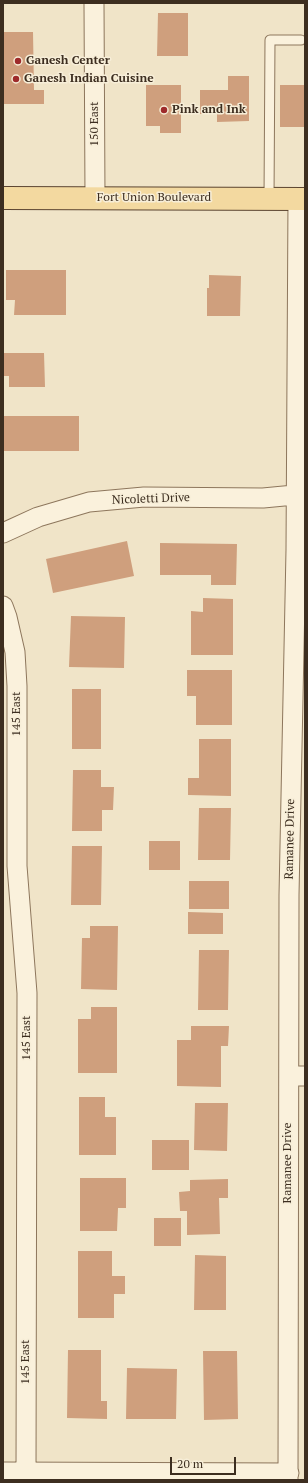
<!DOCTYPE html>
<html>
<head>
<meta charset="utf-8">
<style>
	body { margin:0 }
	#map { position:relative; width:308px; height:1483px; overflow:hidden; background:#f0e4c8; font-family:"PT Serif",serif }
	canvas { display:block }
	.frame { position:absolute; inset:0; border:4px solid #3d2e20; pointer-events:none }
	.scale { position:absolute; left:170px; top:1457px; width:66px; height:18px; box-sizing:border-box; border:2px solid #3d2e20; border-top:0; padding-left:5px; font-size:12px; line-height:14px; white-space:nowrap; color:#3d2e20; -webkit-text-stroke:3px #f7eed8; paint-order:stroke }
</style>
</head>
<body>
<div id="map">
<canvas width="308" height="1483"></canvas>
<div class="frame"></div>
<div class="scale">20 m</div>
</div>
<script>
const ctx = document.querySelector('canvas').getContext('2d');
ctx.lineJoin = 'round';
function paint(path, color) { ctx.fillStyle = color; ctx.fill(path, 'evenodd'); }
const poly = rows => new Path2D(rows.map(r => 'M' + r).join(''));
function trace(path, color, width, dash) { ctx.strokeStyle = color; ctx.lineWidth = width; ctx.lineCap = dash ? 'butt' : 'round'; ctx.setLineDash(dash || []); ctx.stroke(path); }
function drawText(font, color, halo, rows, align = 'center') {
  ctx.font = font + ' "PT Serif",serif'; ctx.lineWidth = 3; ctx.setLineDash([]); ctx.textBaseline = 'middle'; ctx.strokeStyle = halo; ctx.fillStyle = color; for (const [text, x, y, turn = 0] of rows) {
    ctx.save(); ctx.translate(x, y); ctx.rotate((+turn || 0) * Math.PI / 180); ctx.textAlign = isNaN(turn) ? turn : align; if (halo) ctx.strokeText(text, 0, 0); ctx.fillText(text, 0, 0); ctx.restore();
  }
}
paint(poly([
	[158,13,188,13,188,56,157,56],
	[3,32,33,32,34,90,44,90,44,104,3,104],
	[228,76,249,76,249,121,217,122,217,114,200,114,200,90,228,90],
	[146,85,181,85,181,133,160,133,160,126,146,126],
	[280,85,305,85,305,127,280,127],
	[6,270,66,270,66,315,14,315,15,300,6,300],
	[209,275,241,276,240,316,207,316,207,288,209,288],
	[3,353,44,353,45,387,9,387,9,376,3,376],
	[3,416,79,416,79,451,3,451],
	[127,541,134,576,53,593,46,559],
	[160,543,237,544,236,585,211,585,211,575,160,575],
	[203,598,233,599,233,655,191,655,191,611,203,612],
	[71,616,125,617,124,668,69,667],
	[187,670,232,670,232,725,196,725,196,696,187,696],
	[72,689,101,689,101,749,72,749],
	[199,739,231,739,231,796,188,795,188,778,199,778],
	[73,770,101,770,101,787,114,787,113,810,102,810,102,831,72,831],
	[199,808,231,808,230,860,198,860],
	[149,841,180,841,180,870,149,870],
	[72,846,102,846,101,905,71,905],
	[189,881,229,881,229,909,189,909],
	[188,912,223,913,223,934,188,934],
	[90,926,118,926,117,990,81,989,82,938,90,938],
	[199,950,229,950,228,1010,198,1010],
	[91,1007,117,1007,117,1073,78,1073,78,1019,91,1019],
	[191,1026,229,1026,228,1046,221,1046,221,1087,177,1086,177,1040,191,1040],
	[79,1097,105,1097,105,1117,116,1117,116,1155,79,1155],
	[195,1103,228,1103,227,1151,194,1150],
	[152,1140,189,1140,189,1170,152,1170],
	[80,1178,126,1178,126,1208,118,1208,117,1231,80,1231],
	[228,1179,228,1198,219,1198,220,1234,187,1235,187,1211,180,1211,179,1192,190,1191,190,1180],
	[154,1218,181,1218,181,1246,154,1246],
	[78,1251,112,1251,112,1276,125,1276,125,1294,114,1294,114,1318,78,1318],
	[195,1255,226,1256,226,1310,194,1310],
	[68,1350,101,1350,101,1401,107,1401,107,1419,67,1418],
	[203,1351,237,1351,238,1419,204,1420],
	[127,1368,177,1369,176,1419,126,1419]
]), '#cf9f7d');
const lane = poly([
	[269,199,270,40,301,40]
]);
const street = poly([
	[94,3,95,198],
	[3,533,38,517,89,502,144,497,263,498,305,494],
	[3,606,7,617,15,652,17,686,17,866,27,993,26,1472],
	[289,1076,305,1076],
	[3,1472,289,1473],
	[288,1480,289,895,296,550,298,199]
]);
const primary = poly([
	[3,198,305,199]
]);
trace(lane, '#8d765c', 11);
trace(street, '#8d765c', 21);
trace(primary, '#5b4430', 24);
trace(lane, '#faf1dc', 9);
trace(street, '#faf1dc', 19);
trace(primary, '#f3d9a0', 22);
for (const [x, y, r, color] of [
	[18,61,4,"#9e2a2b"],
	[16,79,4,"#9e2a2b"],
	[164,110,4,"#9e2a2b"]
]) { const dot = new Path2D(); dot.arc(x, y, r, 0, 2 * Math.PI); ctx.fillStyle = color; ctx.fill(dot); trace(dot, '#f7eed8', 1.5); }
drawText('bold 12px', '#3d2e20', '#f7eed8', [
	["Ganesh Center",26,61],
	["Ganesh Indian Cuisine",24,79],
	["Pink and Ink",172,110]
], 'left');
drawText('12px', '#3d2e20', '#f7eed8', [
	["150 East",95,124,-90],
	["Fort Union Boulevard",154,198],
	["Nicoletti Drive",151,499,-2],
	["145 East",17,714,-90],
	["Ramanee Drive",290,839,-89],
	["145 East",27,1038,-90],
	["Ramanee Drive",288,1163,-90],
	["145 East",26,1362,-90]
]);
</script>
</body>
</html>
